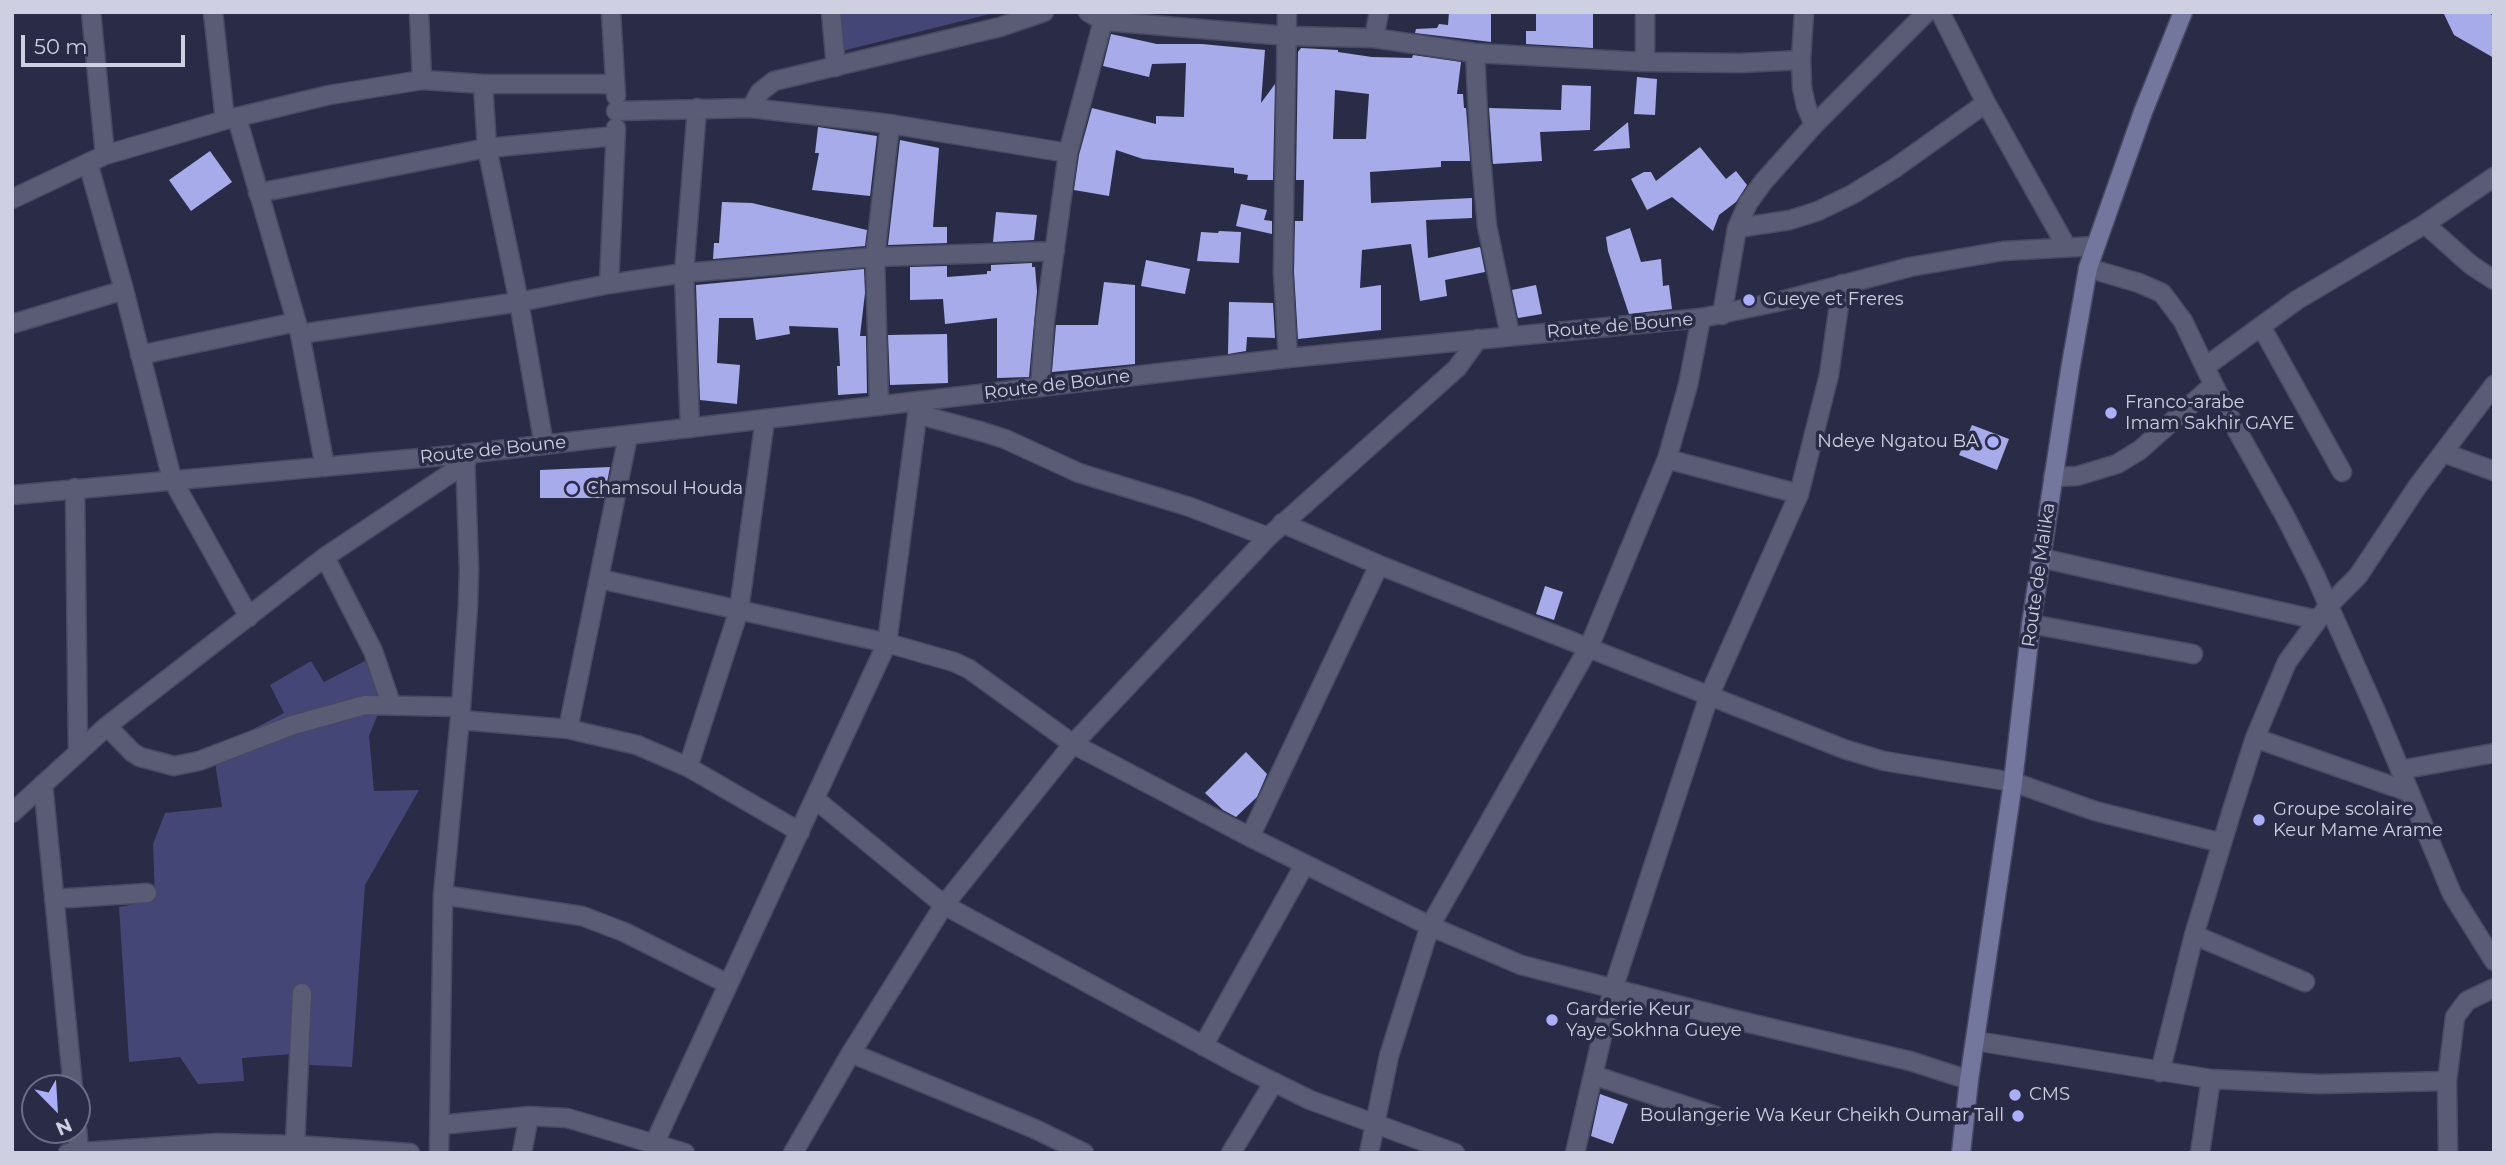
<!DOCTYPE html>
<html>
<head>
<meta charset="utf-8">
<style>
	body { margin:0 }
	#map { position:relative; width:2506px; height:1165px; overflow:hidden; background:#2a2b46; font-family:Montserrat,sans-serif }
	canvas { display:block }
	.frame { position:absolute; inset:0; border:14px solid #ced0e1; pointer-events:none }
	.north { position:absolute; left:21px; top:1074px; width:70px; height:70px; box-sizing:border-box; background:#2a2b46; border:2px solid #6c6d84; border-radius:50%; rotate:156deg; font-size:19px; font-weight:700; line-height:28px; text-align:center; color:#ced0e1 }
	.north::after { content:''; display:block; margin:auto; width:24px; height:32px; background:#abaffb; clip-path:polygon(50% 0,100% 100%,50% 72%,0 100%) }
	.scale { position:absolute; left:21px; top:35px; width:164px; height:32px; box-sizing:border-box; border:4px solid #ced0e1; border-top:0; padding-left:9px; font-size:21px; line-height:24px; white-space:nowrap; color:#ced0e1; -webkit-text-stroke:5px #2a2b46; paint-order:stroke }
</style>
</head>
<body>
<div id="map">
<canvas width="2506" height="1165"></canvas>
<div class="frame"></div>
<div class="north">N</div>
<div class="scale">50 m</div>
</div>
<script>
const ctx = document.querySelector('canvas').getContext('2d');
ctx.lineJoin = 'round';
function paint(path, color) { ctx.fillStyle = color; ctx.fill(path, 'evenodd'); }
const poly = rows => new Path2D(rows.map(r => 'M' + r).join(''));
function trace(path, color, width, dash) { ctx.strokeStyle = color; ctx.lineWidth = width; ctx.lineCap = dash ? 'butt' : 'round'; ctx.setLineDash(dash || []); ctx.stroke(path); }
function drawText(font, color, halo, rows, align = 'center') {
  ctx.font = font + ' Montserrat,sans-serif'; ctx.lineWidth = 7; ctx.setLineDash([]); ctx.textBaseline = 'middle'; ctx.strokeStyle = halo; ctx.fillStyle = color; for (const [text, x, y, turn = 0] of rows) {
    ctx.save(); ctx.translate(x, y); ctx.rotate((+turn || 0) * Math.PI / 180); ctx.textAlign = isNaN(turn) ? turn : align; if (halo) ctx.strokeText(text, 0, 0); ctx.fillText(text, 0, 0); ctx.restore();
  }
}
paint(poly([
	[840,12,998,12,842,51],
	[311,661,324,682,365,661,384,699,369,736,374,791,419,790,365,885,352,1067,291,1064,291,1054,242,1058,244,1081,198,1084,180,1057,129,1062,119,907,155,900,153,844,165,813,222,807,216,769,217,748,284,713,270,685]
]), '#444675');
paint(poly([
	[1449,12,1491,12,1491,42,1415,33,1416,29,1437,28,1439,24,1448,25],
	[1536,12,1593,12,1593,48,1526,44,1526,31,1536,31],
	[2443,12,2487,12,2494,16,2494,58,2454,35],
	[1111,34,1157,44,1202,44,1265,50,1261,103,1275,84,1273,180,1247,180,1248,175,1234,173,1234,168,1143,159,1116,150,1109,196,1074,190,1079,155,1092,108,1156,124,1156,116,1184,117,1186,63,1152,64,1149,77,1103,66],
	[1301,48,1338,50,1338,52,1372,57,1412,58,1413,55,1461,62,1457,94,1463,94,1464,108,1466,108,1470,161,1441,161,1441,167,1370,172,1371,203,1472,198,1472,218,1426,220,1428,258,1480,247,1485,272,1445,280,1447,296,1420,301,1411,244,1362,250,1360,288,1381,285,1381,330,1298,339,1294,272,1295,221,1303,221,1304,180,1296,180,1298,52],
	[1335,90,1369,94,1366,139,1333,139],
	[1637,77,1657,79,1655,115,1634,114],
	[1562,85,1591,86,1590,130,1540,132,1542,161,1493,164,1489,108,1561,110],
	[1628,122,1630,148,1593,151],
	[818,127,877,136,870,196,812,190,819,153,815,153],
	[900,140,939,148,933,227,947,227,947,243,888,245],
	[1700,147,1726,179,1736,171,1747,185,1736,202,1719,215,1713,231,1672,197,1647,210,1631,179,1644,172,1651,172,1656,181],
	[210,151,232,182,191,211,169,180],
	[722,202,752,203,867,230,865,246,713,259,714,243,719,243],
	[1241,204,1267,210,1264,220,1272,221,1272,234,1236,226],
	[996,212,1037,215,1034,240,993,242],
	[1630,228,1641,262,1661,259,1663,286,1669,285,1672,309,1629,314,1608,251,1606,237],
	[1219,231,1241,232,1239,263,1197,261,1201,232,1218,233],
	[1146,260,1190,269,1185,294,1141,286],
	[1032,263,1032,267,1035,267,1037,291,1029,377,997,378,997,318,945,324,943,299,910,300,910,267,947,266,947,277,987,274,987,271,991,271,991,265],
	[864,269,865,293,860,336,866,336,867,393,838,395,837,366,840,366,838,328,789,326,790,334,756,340,753,318,719,318,717,363,740,365,737,404,700,400,696,285],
	[1104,282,1135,285,1135,364,1052,372,1056,325,1098,325],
	[1536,285,1542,314,1518,318,1512,290],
	[1229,302,1273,303,1275,338,1247,337,1246,351,1228,354],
	[947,334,948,383,890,385,888,335],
	[1972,425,2009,439,1997,470,1959,455],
	[610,467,604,498,540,498,540,470],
	[1545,586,1563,592,1554,620,1536,614],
	[1246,752,1267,774,1257,797,1236,817,1223,810,1205,793],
	[1600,1094,1628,1104,1613,1144,1591,1136]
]), '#a7abe9');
const minor = poly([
	[91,12,105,155],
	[213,12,225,120],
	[419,12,422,80],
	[611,12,616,96],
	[831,12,836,67],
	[1088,12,1103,21,1287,36,1374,38,1475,53,1645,62,1740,63,1801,60],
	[1287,12,1283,272,1288,358],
	[1804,12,1801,60,1802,87,1806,106,1814,125],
	[1940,12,1986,103,2066,246],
	[1374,38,1379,12],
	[1475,53,1479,136,1487,226,1510,335],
	[1645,62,1645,12],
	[483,84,487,148,519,302,544,445],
	[751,108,760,92,774,81,1000,27,1044,12],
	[616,111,751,108,890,124,1068,153],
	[237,118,300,334,325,467],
	[88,163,124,290,172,479,249,617],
	[2494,177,2425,224,2297,300,2205,367,2229,416,2285,516,2315,575,2377,714,2452,894,2494,961],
	[258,193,487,148,615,136],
	[12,199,105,155,225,120,329,95,422,80,483,84,615,84],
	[2425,224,2471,265,2494,280],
	[1737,228,1790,220,1818,211,1853,194,1895,168,1986,103],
	[2088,268,2139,283,2162,293,2183,321,2205,367],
	[609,284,616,128],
	[1722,315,1737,228,1748,203,1764,181,1814,125,1927,12],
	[12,324,124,290],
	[2261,326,2342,472],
	[300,334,519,302,609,284,684,273,875,257,1055,251],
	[140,355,296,322],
	[1040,387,1045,319,1068,153,1103,21],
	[879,406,875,257,890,124],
	[917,414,983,432,1005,439,1079,473,1190,507,1268,537],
	[690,428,684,273,697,108],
	[2444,453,2494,471],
	[1667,459,1799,494],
	[2053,477,2077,476,2117,464,2140,450,2213,385],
	[75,488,78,753],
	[1282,523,1379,565,1844,749,1884,761,2013,782,2095,811,2222,843],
	[325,557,373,651,391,704],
	[2041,558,2318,620],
	[600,579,887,643,954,662,969,669,1073,744,1250,837,1430,926,1521,965,1732,1019,1910,1061,1969,1080],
	[2031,624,2193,654],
	[460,720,568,729,637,745,688,767,800,832],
	[107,726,132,752,140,757,174,766,199,761,293,725,365,705,461,707],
	[568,729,628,436],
	[2255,738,2409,792],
	[688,767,739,610,765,419],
	[2400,770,2494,753],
	[43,784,73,1088],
	[815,799,944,905,1241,1066,1310,1100,1455,1153],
	[12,813,107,726,325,557,466,463],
	[1250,837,1379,565],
	[443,895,582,916,624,932,728,984],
	[54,899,147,893],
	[2194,935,2305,982],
	[1976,1041,2211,1079,2319,1084,2447,1081],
	[1203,1046,1305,864],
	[851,1053,1035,1129,1084,1153],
	[2160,1072,2194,935,2232,810,2255,738,2287,662,2328,606,2358,576,2417,487,2494,385],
	[1593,1075,1716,1116],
	[440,1125,529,1116,567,1118,685,1153],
	[77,1128,79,1152],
	[295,1145,302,993],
	[68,1153,217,1143,295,1145,410,1153],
	[439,1153,443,895,461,707,468,605,469,569,465,454],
	[522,1153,529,1116],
	[652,1153,655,1142,887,643,919,401],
	[793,1153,851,1053,944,905,1073,744,1268,537,1457,368,1478,339],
	[1231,1153,1274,1082],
	[1369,1153,1389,1056,1430,926,1589,647,1667,459,1688,385,1701,318],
	[1575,1153,1613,989,1709,696,1799,494,1829,375,1842,284],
	[2200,1153,2211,1079],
	[2448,1153,2447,1081,2455,1017,2467,1001,2494,988]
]);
const tertiary = poly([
	[12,495,465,454,1288,358,1701,318,1777,302,1910,267,2003,251,2095,246]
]);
const secondary = poly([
	[1961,1153,1969,1080,2013,782,2031,624,2070,370,2088,268,2143,112,2183,12]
]);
trace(minor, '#484962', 21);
trace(tertiary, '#484962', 21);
trace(secondary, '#484962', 21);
trace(minor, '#5a5c75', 18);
trace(tertiary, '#5a5c75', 18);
trace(secondary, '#73769d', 18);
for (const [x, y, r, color] of [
	[1749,300,7,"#abaffb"],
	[2111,413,7,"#abaffb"],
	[1993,442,7,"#abaffb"],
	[572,489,7,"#abaffb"],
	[2259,820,7,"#abaffb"],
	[1552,1020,7,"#abaffb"],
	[2015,1095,7,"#abaffb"],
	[2018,1116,7,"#abaffb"]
]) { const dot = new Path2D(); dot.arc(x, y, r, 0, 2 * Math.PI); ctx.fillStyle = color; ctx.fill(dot); trace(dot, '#2a2b46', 2.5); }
drawText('18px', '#ced0e1', '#2a2b46', [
	["Gueye et Freres",1763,300],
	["Franco-arabe",2125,403],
	["Imam Sakhir GAYE",2125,424],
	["Ndeye Ngatou BA",1979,442,"right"],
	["Chamsoul Houda",586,489],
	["Groupe scolaire",2273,810],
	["Keur Mame Arame",2273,831],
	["Garderie Keur",1566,1010],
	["Yaye Sokhna Gueye",1566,1031],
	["CMS",2029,1095],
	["Boulangerie Wa Keur Cheikh Oumar Tall",2004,1116,"right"]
], 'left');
drawText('18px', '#ced0e1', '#2a2b46', [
	["Route de Boune",1620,326,-5],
	["Route de Boune",1057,385,-7],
	["Route de Boune",493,450,-6],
	["Route de Malika",2039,575,-82]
]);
</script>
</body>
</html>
